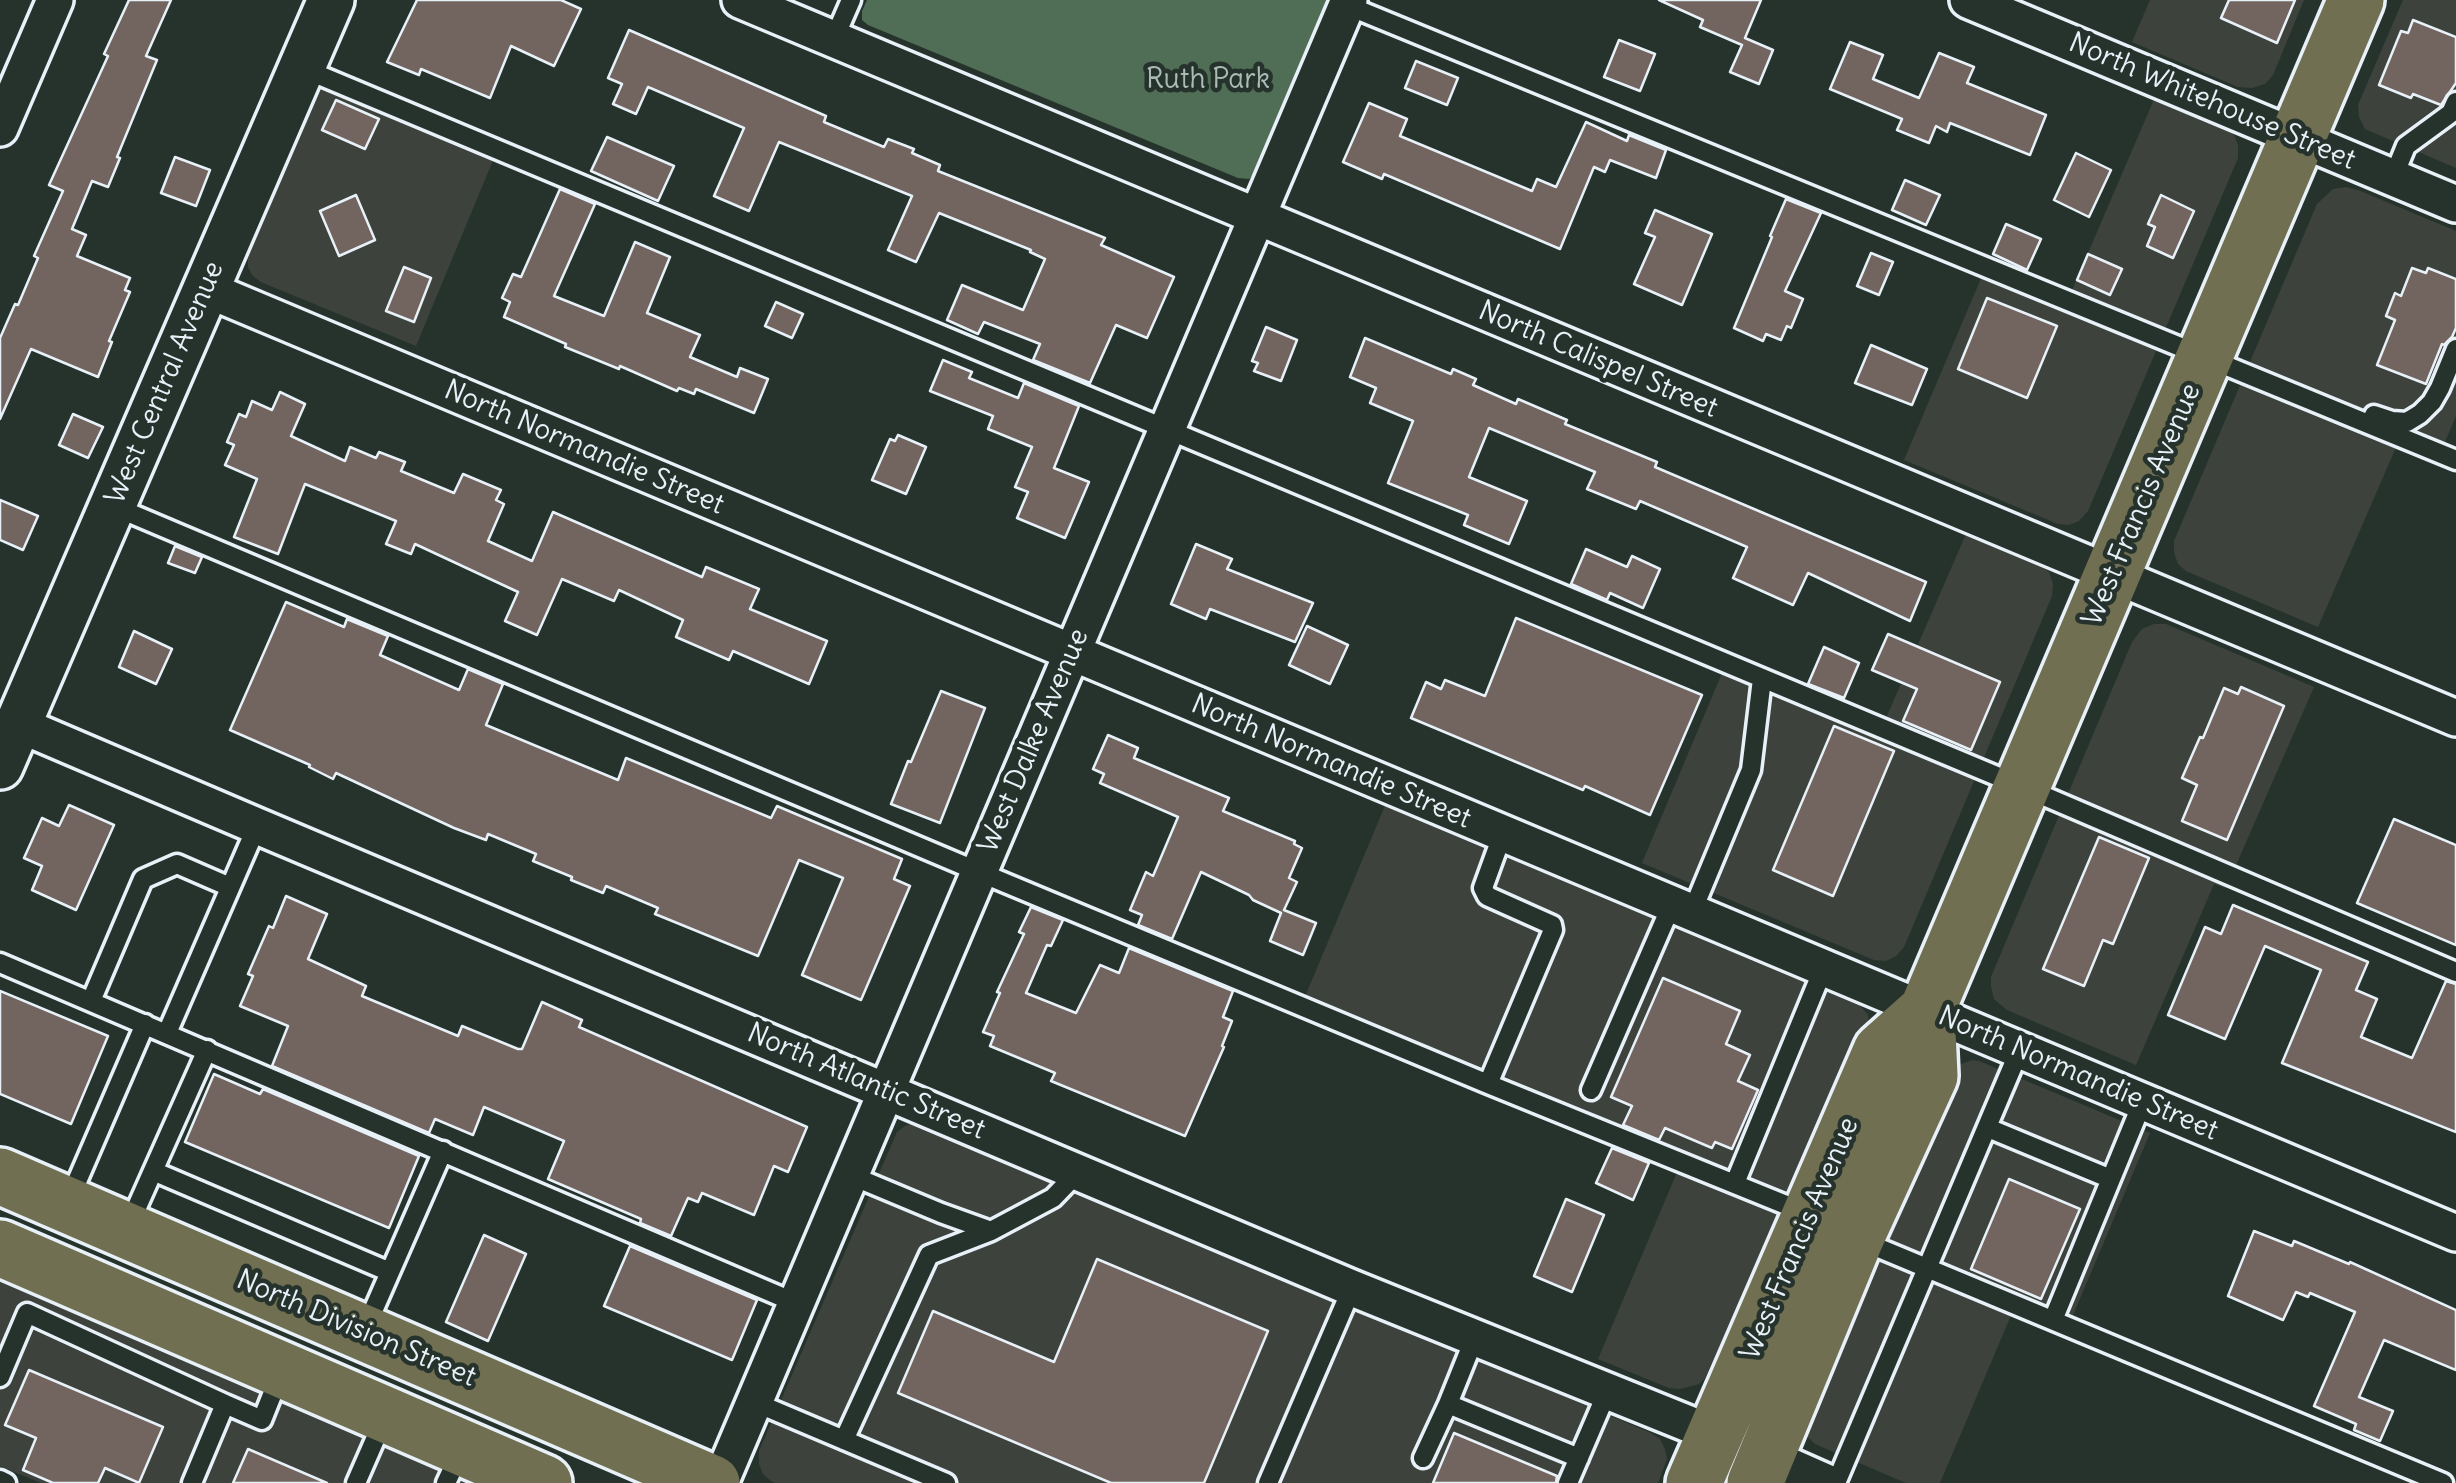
<!DOCTYPE html>
<html>
<head>
<meta charset="utf-8">
<style>
	body { margin:0 }
	canvas { display:block; background:#26332d }
</style>
</head>
<body>
<canvas width="2456" height="1483"></canvas>
<script>
const ctx = document.querySelector('canvas').getContext('2d');
ctx.lineJoin = 'round';
function paint(path, color) { ctx.fillStyle = color; ctx.fill(path, 'evenodd'); }
const poly = rows => new Path2D(rows.map(r => 'M' + r).join(''));
function trace(path, color, width, dash) { ctx.strokeStyle = color; ctx.lineWidth = width; ctx.lineCap = dash ? 'butt' : 'round'; ctx.setLineDash(dash || []); ctx.stroke(path); }
function drawText(font, color, halo, rows, align = 'center') {
  ctx.font = font + ' Delius,sans-serif'; ctx.lineWidth = 9; ctx.setLineDash([]); ctx.textBaseline = 'middle'; ctx.strokeStyle = halo; ctx.fillStyle = color; for (const [text, x, y, turn = 0] of rows) {
    ctx.save(); ctx.translate(x, y); ctx.rotate((+turn || 0) * Math.PI / 180); ctx.textAlign = isNaN(turn) ? turn : align; if (halo) ctx.strokeText(text, 0, 0); ctx.fillText(text, 0, 0); ctx.restore();
  }
}
paint(poly([
	[2150,0,2304,0,2273,75,2265,84,2252,88,2238,87,2132,42],
	[2403,0,2456,0,2456,168,2365,129,2359,117,2358,105],
	[323,80,496,153,416,346,261,282,252,275,248,267,248,257],
	[2155,97,2226,128,2234,135,2238,145,2238,158,2088,511,2079,521,2069,525,2058,524,1904,460,1985,269,2067,302],
	[2346,187,2358,190,2456,231,2456,416,2436,463,2397,445,2318,627,2186,571,2178,564,2174,552,2174,541,2317,204,2333,189],
	[1966,534,2038,563,2049,572,2053,584,2052,596,1904,947,1896,956,1886,961,1874,960,1642,863,1725,666,1880,732],
	[2154,624,2166,624,2314,687,2226,888,2214,884,2136,1065,2007,1010,1994,999,1991,986,1991,977,2132,642,2142,629],
	[1387,801,1856,1001,1868,1015,1869,1024,1868,1035,1705,1378,1699,1384,1680,1389,1669,1388,1598,1359,1678,1170,1299,1011],
	[1972,1060,1979,1061,2150,1133,2065,1334,2012,1313,1940,1483,1906,1483,1815,1444,1805,1434,1803,1428,1956,1066],
	[913,1123,923,1125,1651,1433,1660,1439,1665,1449,1667,1459,1658,1483,775,1483,771,1481,763,1474,759,1464,759,1451,897,1132,905,1126],
	[0,1274,484,1483,41,1483,0,1466]
]), '#3d423c');
paint(poly([
	[867,0,1331,0,1257,172,1249,179,1238,178,868,25,862,20,862,11]
]), '#506d55');
const building = poly([
	[129,0,171,0,146,56,157,60,117,157,120,158,108,187,92,181,72,229,86,235,77,256,130,278,125,290,130,292,109,341,112,342,98,377,31,349,0,419,0,338,15,304,18,305,38,258,34,256,63,191,49,185,108,56,104,54,129,0],
	[417,0,561,0,581,9,554,66,511,46,490,98,421,69,419,75,387,62,417,0],
	[1659,0,1761,0,1745,38,1773,50,1759,84,1730,72,1742,45,1700,27,1703,20,1659,0],
	[2229,0,2295,0,2277,43,2221,18,2229,0],
	[2413,20,2456,37,2456,83,2441,105,2413,94,2411,98,2379,85,2401,31,2408,33,2413,20],
	[629,30,826,116,824,122,884,147,888,139,914,149,912,153,940,165,938,171,1105,238,1101,245,1174,277,1147,338,1116,325,1090,383,1033,360,1040,344,984,322,978,334,947,320,962,285,1023,310,1045,259,1030,252,1031,250,939,213,916,262,888,250,912,196,779,142,749,211,714,196,744,128,648,87,636,114,613,104,622,84,608,78,629,30],
	[1619,40,1655,54,1640,91,1604,77,1619,40],
	[1850,42,1883,55,1873,79,1919,98,1939,53,1974,67,1967,83,2046,115,2030,155,1950,123,1947,132,1936,126,1929,143,1897,130,1902,119,1830,89,1850,42],
	[1416,61,1458,78,1447,105,1405,88,1416,61],
	[336,100,379,119,365,149,322,130,336,100],
	[1369,103,1407,119,1400,136,1532,191,1537,179,1556,187,1586,122,1627,141,1629,135,1666,150,1656,178,1610,160,1605,172,1594,167,1560,249,1384,174,1382,179,1343,162,1369,103],
	[607,137,674,166,658,201,591,171,607,137],
	[2076,153,2111,170,2089,217,2054,200,2076,153],
	[175,157,210,170,196,206,161,193,175,157],
	[1905,180,1940,195,1926,225,1892,210,1905,180],
	[560,189,595,204,554,296,604,316,635,242,670,257,647,313,700,335,690,357,737,377,740,368,768,379,754,413,696,389,694,394,679,388,677,391,620,366,619,369,565,347,566,344,504,317,510,302,502,298,513,274,521,277,560,189],
	[356,195,375,240,339,256,320,211,356,195],
	[2161,195,2194,211,2173,258,2147,246,2155,227,2148,224,2161,195],
	[1786,199,1821,213,1785,291,1803,299,1791,328,1787,326,1781,340,1766,334,1763,341,1734,328,1772,237,1770,236,1786,199],
	[1655,210,1712,234,1682,305,1634,284,1655,237,1645,233,1655,210],
	[2006,224,2041,239,2027,270,1993,254,2006,224],
	[1871,253,1893,262,1879,295,1857,286,1871,253],
	[2088,254,2122,269,2110,295,2077,280,2088,254],
	[404,267,431,278,414,322,386,311,404,267],
	[2412,268,2426,273,2428,268,2456,279,2456,328,2452,337,2444,345,2442,344,2426,384,2377,365,2395,320,2386,316,2395,293,2401,296,2412,268],
	[1987,298,2057,326,2027,398,1958,369,1987,298],
	[776,302,803,314,792,338,765,326,776,302],
	[1266,327,1297,340,1281,381,1254,371,1258,363,1252,361,1266,327],
	[1365,338,1451,374,1453,369,1476,379,1473,385,1516,404,1518,399,1567,420,1565,424,1657,462,1655,467,1926,582,1910,621,1808,573,1793,605,1733,578,1747,547,1640,501,1636,509,1587,489,1595,472,1489,428,1469,477,1527,501,1509,544,1464,525,1468,515,1388,483,1413,421,1370,403,1376,388,1350,377,1365,338],
	[1871,345,1927,369,1912,405,1855,383,1871,345],
	[943,360,972,372,969,378,1018,398,1024,383,1079,406,1054,468,1089,482,1065,538,1017,518,1028,492,1015,487,1032,447,988,429,993,416,930,391,943,360],
	[280,392,305,404,291,436,345,461,350,447,376,458,379,452,405,462,401,471,454,493,463,474,501,490,496,500,504,504,488,541,532,561,553,512,702,577,706,567,759,589,750,609,827,641,809,684,733,651,729,660,676,637,683,620,619,590,614,601,562,579,537,635,505,621,518,592,415,544,411,554,386,544,396,521,305,484,278,554,234,537,257,479,225,465,234,445,227,442,239,414,246,417,252,401,272,410,280,392],
	[73,414,103,427,88,458,59,445,73,414],
	[898,435,926,447,906,494,872,480,890,439,895,441,898,435],
	[0,500,38,516,23,550,0,540,0,500],
	[1196,544,1232,559,1227,569,1313,603,1295,642,1210,609,1206,619,1171,604,1196,544],
	[175,546,202,557,195,573,168,563,175,546],
	[1586,549,1627,567,1632,556,1660,569,1643,608,1610,593,1607,600,1571,584,1586,549],
	[286,602,344,627,347,619,388,636,380,655,459,690,468,669,503,684,486,725,541,748,618,780,626,758,771,818,777,806,902,859,894,879,910,886,861,1000,802,975,843,878,799,860,758,956,655,914,658,908,606,886,603,893,571,880,572,877,533,861,536,854,488,834,486,840,454,828,336,773,333,779,309,767,310,765,230,730,286,602],
	[1516,618,1702,695,1650,815,1585,786,1583,790,1411,718,1426,682,1441,689,1445,680,1485,696,1516,618],
	[1307,626,1348,645,1330,684,1289,665,1307,626],
	[134,631,172,649,156,684,119,667,134,631],
	[1888,634,2000,682,1971,750,1903,721,1917,689,1872,670,1888,634],
	[1824,647,1859,663,1844,698,1808,684,1824,647],
	[2241,687,2284,706,2227,840,2182,821,2197,785,2182,778,2200,737,2203,738,2224,688,2238,694,2241,687],
	[941,691,985,708,940,823,891,804,908,761,911,762,941,691],
	[1834,726,1894,751,1833,896,1773,870,1834,726],
	[1108,735,1138,748,1134,758,1229,798,1223,811,1295,841,1294,844,1302,848,1289,878,1297,882,1284,910,1316,923,1303,955,1270,941,1281,913,1253,900,1249,895,1201,872,1172,939,1138,925,1142,915,1130,910,1146,872,1153,876,1178,817,1100,783,1104,774,1093,769,1108,735],
	[69,805,114,825,76,910,32,890,42,866,24,858,42,818,59,826,69,805],
	[2394,819,2456,845,2456,945,2357,903,2394,819],
	[2099,837,2149,858,2113,944,2103,940,2084,986,2043,969,2099,837],
	[286,896,327,914,308,959,366,986,362,996,458,1036,462,1026,518,1049,522,1049,542,1002,582,1020,579,1027,807,1127,788,1172,774,1166,754,1215,702,1193,698,1202,688,1198,671,1236,640,1223,641,1219,548,1179,564,1141,484,1107,473,1135,435,1119,429,1133,272,1066,288,1026,240,1006,253,976,248,974,269,926,273,928,286,896],
	[2233,905,2368,962,2356,990,2377,999,2361,1037,2412,1058,2446,981,2456,984,2456,1132,2282,1063,2321,970,2265,946,2225,1039,2168,1015,2205,927,2221,934,2233,905],
	[1031,907,1063,920,1051,946,1047,945,1026,993,1076,1013,1100,965,1119,973,1129,948,1233,991,1223,1017,1232,1021,1222,1046,1224,1047,1185,1136,1051,1081,1055,1073,990,1046,994,1036,983,1032,1000,993,997,992,1024,934,1019,932,1031,907],
	[1663,978,1740,1011,1726,1044,1750,1055,1738,1081,1758,1090,1732,1149,1715,1142,1712,1148,1665,1128,1659,1140,1623,1125,1632,1106,1611,1097,1663,978],
	[0,991,108,1036,71,1124,0,1094,0,991],
	[214,1074,260,1094,263,1089,419,1156,389,1228,185,1142,214,1074],
	[1612,1148,1649,1163,1633,1200,1596,1183,1612,1148],
	[2009,1179,2080,1209,2041,1299,1971,1269,2009,1179],
	[1566,1199,1604,1215,1572,1292,1534,1276,1566,1199],
	[2254,1231,2292,1246,2294,1241,2349,1264,2350,1262,2456,1310,2456,1370,2384,1340,2359,1397,2393,1411,2380,1441,2354,1430,2356,1424,2314,1406,2355,1312,2310,1293,2308,1297,2296,1292,2283,1320,2228,1296,2254,1231],
	[484,1235,526,1254,488,1341,446,1322,484,1235],
	[630,1246,757,1300,732,1360,604,1306,630,1246],
	[1097,1259,1268,1331,1204,1483,1111,1483,898,1393,933,1311,1054,1362,1097,1259],
	[29,1370,163,1427,139,1483,105,1468,98,1483,53,1483,23,1470,36,1438,5,1425,29,1370],
	[1454,1433,1557,1476,1556,1483,1433,1483,1454,1433],
	[248,1449,327,1483,233,1483,248,1449]
]);
paint(building, '#726560');
trace(building, '#e8f1f8', 2.5);
const service = poly([
	[1346,5,2456,460],
	[834,39,851,0],
	[302,68,2023,787,2456,972],
	[2393,178,2406,146,2451,113,2456,102],
	[2374,415,2392,421,2407,422,2420,414,2432,402,2440,388,2456,349],
	[113,506,979,872,1488,1084,1806,1213],
	[1692,912,1751,770,1762,679],
	[0,963,796,1303],
	[91,1001,143,879,177,864,230,887],
	[167,1033,257,826],
	[207,1050,153,1171,390,1272],
	[1488,1084,1553,930,1552,925,1487,896,1483,888,1503,833],
	[1591,1090,1672,904],
	[1988,1128,2111,1179],
	[850,1175,941,1213,991,1231],
	[1735,1183,1824,967],
	[69,1200,145,1024],
	[129,1225,153,1171],
	[1862,1241,2443,1483],
	[2053,1320,2143,1101],
	[366,1327,443,1151],
	[1475,1337,1448,1404,1579,1458],
	[0,1377,27,1313,225,1404],
	[754,1402,946,1483],
	[844,1440,929,1255,991,1231,1053,1198,1078,1172],
	[1423,1458,1448,1404],
	[0,1480,6,1483],
	[192,1483,225,1404,262,1420,280,1375],
	[356,1483,384,1419],
	[446,1483,460,1453],
	[1268,1483,1352,1288],
	[1568,1483,1608,1390],
	[1836,1483,2020,1049]
]);
const minor = poly([
	[740,0,2456,718],
	[1968,0,2456,204],
	[0,128,55,0],
	[206,289,2456,1233],
	[18,724,257,826,1352,1288,1716,1435],
	[1767,1456,1828,1483],
	[720,1483,1349,0]
]);
const tertiary = poly([
	[0,766,331,0]
]);
const primary = poly([
	[0,1176,712,1483],
	[0,1248,544,1483],
	[1694,1483,1881,1051,1927,1010,2356,0],
	[1755,1483,1856,1238,1930,1076,1927,1010]
]);
trace(service, '#e8f1f8', 25);
trace(minor, '#e8f1f8', 42);
trace(tertiary, '#e8f1f8', 52);
trace(primary, '#e8f1f8', 62);
trace(service, '#26332d', 18);
trace(minor, '#26332d', 35);
trace(tertiary, '#26332d', 45);
trace(primary, '#716f52', 55);
drawText('28px', '#abbcb7', '#26332d', [
	["Ruth Park",1208,80]
]);
drawText('28px', '#e8f1f8', '#26332d', [
	["North Whitehouse Street",2212,102,23],
	["North Calispel Street",1598,360,23],
	["West Central Avenue",165,383,-67],
	["North Normandie Street",584,448,23],
	["West Francis Avenue",2142,505,-67],
	["West Dalke Avenue",1034,741,-67],
	["North Normandie Street",1331,762,23],
	["North Normandie Street",2078,1074,23],
	["North Atlantic Street",866,1082,23],
	["West Francis Avenue",1800,1239,-67],
	["North Division Street",356,1329,23]
]);
</script>
</body>
</html>
